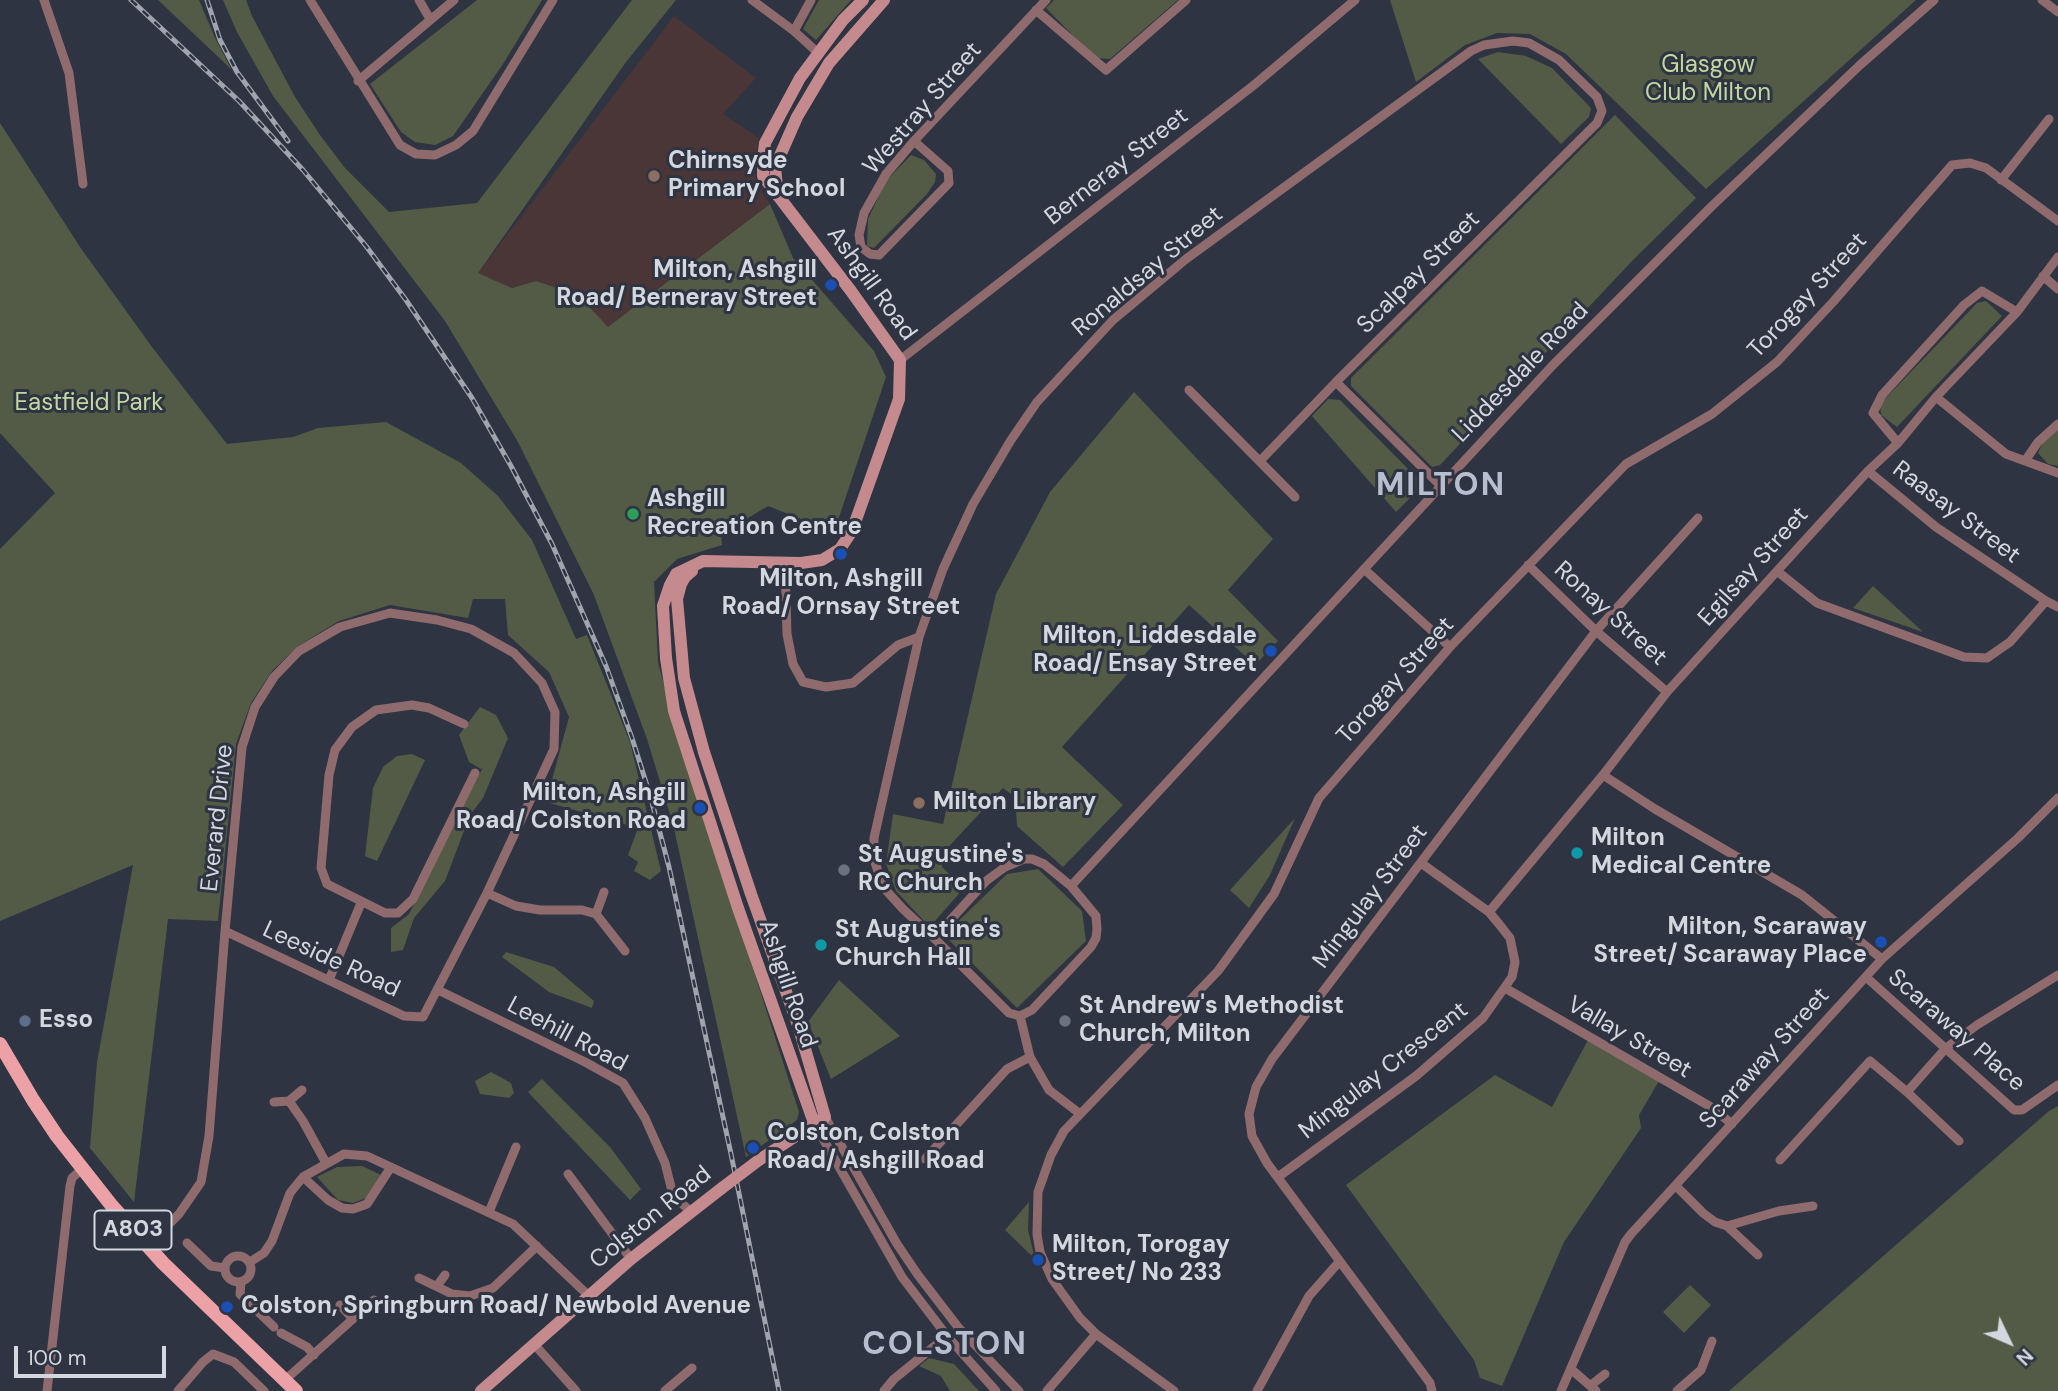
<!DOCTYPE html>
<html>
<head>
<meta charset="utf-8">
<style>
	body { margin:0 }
	#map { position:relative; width:2058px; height:1391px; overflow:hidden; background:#2e3441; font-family:"DM Sans",sans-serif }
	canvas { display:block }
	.north { position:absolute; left:1974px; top:1307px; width:70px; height:70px; -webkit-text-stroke:5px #2e3441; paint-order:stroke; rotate:134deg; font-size:19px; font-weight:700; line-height:28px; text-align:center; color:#d3d7df }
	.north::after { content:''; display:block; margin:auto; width:24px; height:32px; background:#d3d7df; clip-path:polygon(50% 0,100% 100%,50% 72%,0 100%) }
	.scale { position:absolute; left:14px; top:1346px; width:152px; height:32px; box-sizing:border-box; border:4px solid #d3d7df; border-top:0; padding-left:9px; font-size:21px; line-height:24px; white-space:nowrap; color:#d3d7df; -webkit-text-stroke:5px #2e3441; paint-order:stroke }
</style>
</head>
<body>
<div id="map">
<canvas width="2058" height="1391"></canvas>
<div class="north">N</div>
<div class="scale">100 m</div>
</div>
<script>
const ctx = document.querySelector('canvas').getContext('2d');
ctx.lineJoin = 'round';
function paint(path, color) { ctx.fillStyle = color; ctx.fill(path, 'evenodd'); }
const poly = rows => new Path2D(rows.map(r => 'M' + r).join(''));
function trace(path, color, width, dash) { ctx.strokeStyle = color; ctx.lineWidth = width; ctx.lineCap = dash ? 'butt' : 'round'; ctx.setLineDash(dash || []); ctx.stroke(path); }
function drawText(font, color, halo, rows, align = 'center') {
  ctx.font = font + ' "DM Sans",sans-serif'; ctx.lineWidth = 6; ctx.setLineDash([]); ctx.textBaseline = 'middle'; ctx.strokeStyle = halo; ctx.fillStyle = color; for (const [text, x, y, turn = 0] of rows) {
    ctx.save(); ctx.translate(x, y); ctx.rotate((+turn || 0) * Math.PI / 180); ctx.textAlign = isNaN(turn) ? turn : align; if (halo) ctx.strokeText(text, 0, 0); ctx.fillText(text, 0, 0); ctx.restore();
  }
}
paint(poly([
	[674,16,756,78,723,114,759,138,754,169,757,183,770,204,607,328,578,295,536,281,512,288,478,273]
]), '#4a3537');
paint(poly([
	[158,0,199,0,216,40,232,70],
	[223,0,246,0,252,16,295,97,320,135,345,168,389,212,477,203,632,0,676,0,626,62,478,273,512,288,536,281,578,295,608,327,770,204,793,258,874,351,886,377,834,532,768,506,721,534,722,545,677,559,654,582,658,662,672,716,799,1112,797,1120,746,1157,673,824,647,739,594,595,518,442,445,321,273,96,237,32],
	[477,0,542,0,503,64,453,136,435,145,415,142,401,132,370,84],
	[819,0,851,0,816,40,803,29],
	[1054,0,1178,0,1110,59,1095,58,1046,8],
	[1390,0,1916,0,1706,189,1566,54,1530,34,1497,33,1465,45,1416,82],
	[1498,52,1526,56,1552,68,1591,108,1589,117,1561,144,1478,59],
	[1615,115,1696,198,1633,260,1440,465,1432,467,1351,386,1351,378],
	[0,123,80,247,152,347,227,444,293,437,318,428,386,422,461,463,498,496,532,540,576,639,587,635,630,742,661,871,650,880,634,871,638,862,628,855,638,828,546,802,569,717,549,672,508,635,505,599,473,599,468,618,390,605,339,621,298,646,272,671,251,703,236,744,218,921,168,919,134,1202,90,1148,97,1062,133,865,0,921,0,549,55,493,0,433],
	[911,155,924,160,936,174,935,182,927,194,874,248,867,246,868,219,886,181],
	[1986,301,2002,316,1897,427,1881,415,1880,404,1977,303],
	[1134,392,1273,539,1228,590,1278,641,1255,665,1189,605,1062,747,1123,805,1063,867,1017,826,1015,797,1003,788,942,854,942,867,964,888,935,921,925,922,896,891,886,864,893,814,943,824,996,594,1050,492],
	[1328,399,1340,400,1420,481,1419,489,1396,512,1312,416],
	[2058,427,2058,466,2048,464,2038,453,2043,442],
	[1873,586,1923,632,1853,608],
	[480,707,496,715,508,738,483,798,470,815,445,881,414,918,403,950,391,952,391,928,409,914,483,767,481,769,469,762,459,735],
	[412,754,425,760,377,861,365,856,373,788,383,767,397,756],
	[1295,818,1270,875,1249,908,1230,890],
	[1038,869,1082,911,1086,941,1017,1008,944,935,1007,874],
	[506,952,554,967,594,1001,592,1008,549,992,502,957],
	[839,980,900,1036,831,1079,808,1022],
	[1588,1040,1659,1081,1639,1115,1641,1128,1564,1242,1502,1386,1480,1378,1474,1360,1346,1185,1495,1075,1552,1107],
	[491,1072,511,1083,514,1093,509,1098,480,1094,475,1081],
	[542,1079,610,1147,641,1189,630,1200,528,1092],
	[2058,1106,2058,1391,1729,1391,2049,1111],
	[362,1166,381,1175,366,1198,353,1203,338,1200,317,1177,337,1167],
	[1029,1202,1028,1230,1035,1259,1005,1230],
	[1690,1285,1711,1305,1684,1333,1663,1312],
	[929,1358,954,1364,979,1391,950,1391,941,1376,919,1366]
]), '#535b46');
trace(poly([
	[44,0,69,73,83,184],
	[310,0,400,145,416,154,435,155,456,145,473,131,553,0],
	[419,0,430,19],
	[752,0,794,31,817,52],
	[2042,0,2058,12],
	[1036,10,1106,70,1186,0],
	[794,31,811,0],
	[358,81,454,0],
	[914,141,948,171,949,183,879,255,870,254,861,247,859,235,864,213,886,174,914,141,1046,0],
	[2001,180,2049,119],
	[2043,276,2058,289],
	[900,360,1254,85,1355,0],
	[1336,382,1440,485],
	[1189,390,1295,497],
	[1936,397,2006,454,2058,473],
	[1898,443,1873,413,1882,395,1964,305,1982,291,2017,312],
	[2025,461,2038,442,2058,424],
	[1868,471,1936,527,2046,601,2058,607],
	[785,562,787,634,793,664,803,682,826,687,853,683,898,645,919,637],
	[1528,565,1596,631,1667,692],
	[1364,569,1450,647],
	[1777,571,1817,603,1964,657,1987,658,2010,642,2046,601],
	[464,724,429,708,412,705,376,710,352,727,335,750,329,775,321,868,327,884,385,913,398,913,413,899,475,773],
	[1603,775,1655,809,1802,895,1882,959],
	[1024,859,1032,859,1044,864,1071,886,1096,916,1097,929,1096,938,1091,947,1032,1010,1020,1016,1009,1013,934,938,986,881,1005,867,1024,859],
	[1071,886,1552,366,1711,207,1860,65,1934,0],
	[487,893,516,906,540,910,582,910,596,914,625,951],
	[1489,912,1603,775,1667,692,1868,471,1898,443,1936,397,2017,312,2058,257],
	[596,914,604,892],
	[934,938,903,909,883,887,874,859,874,838,919,637,943,569,973,504,1011,440,1037,402,1113,320,1186,259,1471,51,1484,45,1513,41,1529,43,1559,60,1597,97,1602,111,1597,123,1336,382,1260,461],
	[1866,977,2014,1110,2022,1110,2058,1085],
	[329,980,361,903],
	[1505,988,1711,1107,1732,1124],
	[438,990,585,1062,623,1083,645,1118,665,1163,673,1195,691,1212],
	[1020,1016,1030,1057,1049,1090,1079,1113],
	[1907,1092,1959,1141],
	[289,1101,303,1121,326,1163],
	[274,1102,289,1101,302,1090],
	[825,1117,897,1244,918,1275,958,1327,1019,1391],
	[814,1123,902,1277,947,1336,996,1391],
	[925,1159,1007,1069,1030,1057],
	[1780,1160,1870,1061,1907,1092,1946,1048,1977,1025,2058,975],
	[568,1174,631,1259],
	[303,1177,328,1200,342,1208,353,1209,367,1204,391,1167],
	[1278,1177,1416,1076,1483,1018,1512,977,1515,962,1510,938,1499,924,1489,912,1421,863],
	[1676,1186,1703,1213,1715,1222,1727,1226,1779,1211,1813,1206],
	[489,1212,516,1147],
	[1727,1226,1758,1255],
	[187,1243,211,1266,225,1268],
	[147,1246,179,1214,201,1182,209,1136,225,931,242,747,255,707,274,677,299,651,340,627,390,613,437,620,471,629,514,653,542,683,555,712,554,749,487,893,423,1017,404,1016,225,931],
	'225 1269a13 13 0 1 1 26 0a13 13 0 1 1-26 0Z',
	[250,1262,264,1253,272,1241,290,1193,303,1177,344,1154,367,1156,513,1224,589,1296],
	[419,1278,452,1294,470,1296,493,1288,537,1246],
	[241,1282,240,1294,274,1327],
	[437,1286,445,1275],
	[340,1305,353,1319],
	[281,1333,307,1347,314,1355],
	[534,1344,576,1391],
	[1571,1369,1596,1391],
	[285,1380,374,1300],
	[1590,1386,1605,1374],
	[47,1391,70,1186,72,1178,82,1169],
	[178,1391,203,1362,213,1354,234,1362,264,1391],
	[665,1391,692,1368],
	[884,1391,894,1379,947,1336],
	[1047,1391,1096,1334],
	[1174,1391,1096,1334,1080,1318,1052,1279,1040,1252,1037,1234,1038,1192,1051,1155,1064,1131,1218,971,1274,894,1319,798,1450,647,1626,464,1712,414,1777,362,1833,302,1952,165,1970,163,1986,168,2058,221],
	[1257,1391,1309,1296,1339,1262],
	[1432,1391,1430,1383,1267,1163,1252,1136,1249,1114,1256,1087,1272,1059,1596,631,1698,518],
	[1561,1391,1625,1242,1631,1234,1882,959,2018,838,2058,798],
	[1677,1391,1701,1370,1712,1341]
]), '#906b6e', 9);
trace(poly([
	[778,196,775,167,797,117,829,63,884,0],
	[692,571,685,577,681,584,677,599,684,678,704,752,751,894,798,1025,825,1117,759,1160],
	[814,1123,738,908,674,711,666,658,663,606,670,585,676,574,703,561,801,563,822,560,840,549,852,531,899,399,900,360,851,291,763,176,763,159,765,143,800,78,843,20,863,0],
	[481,1391,631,1259,722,1188]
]), '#c48a8e', 12);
trace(poly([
	[0,1044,33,1100,57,1136,112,1206,163,1263,296,1391]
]), '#eca1a7', 14);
const rail = poly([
	[131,0,239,101,303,170,366,246,406,300,472,398,511,466,552,544,606,666,632,738,650,795,669,867,731,1154,779,1391],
	[207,0,220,40,237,72,288,141]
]);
trace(rail, '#a0a4ae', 5);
trace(rail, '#2e3441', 2.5, [8]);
trace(poly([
	[722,1188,759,1160]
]), '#c48a8e', 12);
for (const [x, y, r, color] of [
	[654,176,7,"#8d6e63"],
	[831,285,7,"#1a4fb4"],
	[633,514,7,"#2e9e5b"],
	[841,554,7,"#1a4fb4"],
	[1271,651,7,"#1a4fb4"],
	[919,803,7,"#8d6e63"],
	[700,808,7,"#1a4fb4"],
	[1577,853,7,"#0f9aa8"],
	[844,870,7,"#6b7280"],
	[1881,942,7,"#1a4fb4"],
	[821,945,7,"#0f9aa8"],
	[25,1021,7,"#5c6f8a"],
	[1065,1021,7,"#6b7280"],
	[753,1148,7,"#1a4fb4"],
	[1038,1260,7,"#1a4fb4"],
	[227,1307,7,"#1a4fb4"]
]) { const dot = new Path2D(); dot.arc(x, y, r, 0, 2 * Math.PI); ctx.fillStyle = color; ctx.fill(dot); trace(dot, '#2e3441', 2.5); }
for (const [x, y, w] of [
	[133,1230,77]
]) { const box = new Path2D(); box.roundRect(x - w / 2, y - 19.5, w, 39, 5); ctx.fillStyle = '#2e3441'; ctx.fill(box); trace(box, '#d3d7df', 2); }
drawText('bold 23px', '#d3d7df', null, [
	["A803",133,1230]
]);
drawText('24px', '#c2d7a0', '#2e3441', [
	["Glasgow",1708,66],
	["Club Milton",1708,94],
	["Eastfield Park",89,404]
]);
drawText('24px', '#d3d7df', '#2e3441', [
	["Westray Street",923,109,-49],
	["Berneray Street",1117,167,-38],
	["Ronaldsay Street",1148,272,-40],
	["Scalpay Street",1419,273,-45],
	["Ashgill Road",871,284,54],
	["Torogay Street",1808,296,-47],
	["Liddesdale Road",1521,373,-46],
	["Raasay Street",1956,513,37],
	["Egilsay Street",1754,567,-48],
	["Ronay Street",1610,614,42],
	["Torogay Street",1396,681,-48],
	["Everard Drive",218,818,-84],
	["Mingulay Street",1371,897,-53],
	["Leeside Road",331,960,25],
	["Ashgill Road",787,984,71],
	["Scaraway Place",1956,1031,41],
	["Leehill Road",567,1035,28],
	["Vallay Street",1629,1038,30],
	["Scaraway Street",1765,1059,-48],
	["Mingulay Crescent",1384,1071,-38],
	["Colston Road",651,1218,-39]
]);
drawText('bold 24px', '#d3d7df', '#2e3441', [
	["Chirnsyde",668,162],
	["Primary School",668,190],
	["Milton, Ashgill",817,271,"right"],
	["Road/ Berneray Street",817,299,"right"],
	["Ashgill",647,500],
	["Recreation Centre",647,528],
	["Milton, Ashgill",841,580,"center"],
	["Road/ Ornsay Street",841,608,"center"],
	["Milton, Liddesdale",1257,637,"right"],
	["Road/ Ensay Street",1257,665,"right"],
	["Milton, Ashgill",686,794,"right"],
	["Road/ Colston Road",686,822,"right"],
	["Milton Library",933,803],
	["Milton",1591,839],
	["Medical Centre",1591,867],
	["St Augustine's",858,856],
	["RC Church",858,884],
	["Milton, Scaraway",1867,928,"right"],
	["Street/ Scaraway Place",1867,956,"right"],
	["St Augustine's",835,931],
	["Church Hall",835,959],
	["St Andrew's Methodist",1079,1007],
	["Church, Milton",1079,1035],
	["Esso",39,1021],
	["Colston, Colston",767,1134],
	["Road/ Ashgill Road",767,1162],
	["Milton, Torogay",1052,1246],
	["Street/ No 233",1052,1274],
	["Colston, Springburn Road/ Newbold Avenue",241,1307]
], 'left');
ctx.letterSpacing = '2px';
drawText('bold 32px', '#b7bfcf', '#2e3441', [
	["MILTON",1441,487],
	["COLSTON",945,1346]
]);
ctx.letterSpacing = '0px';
</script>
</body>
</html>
